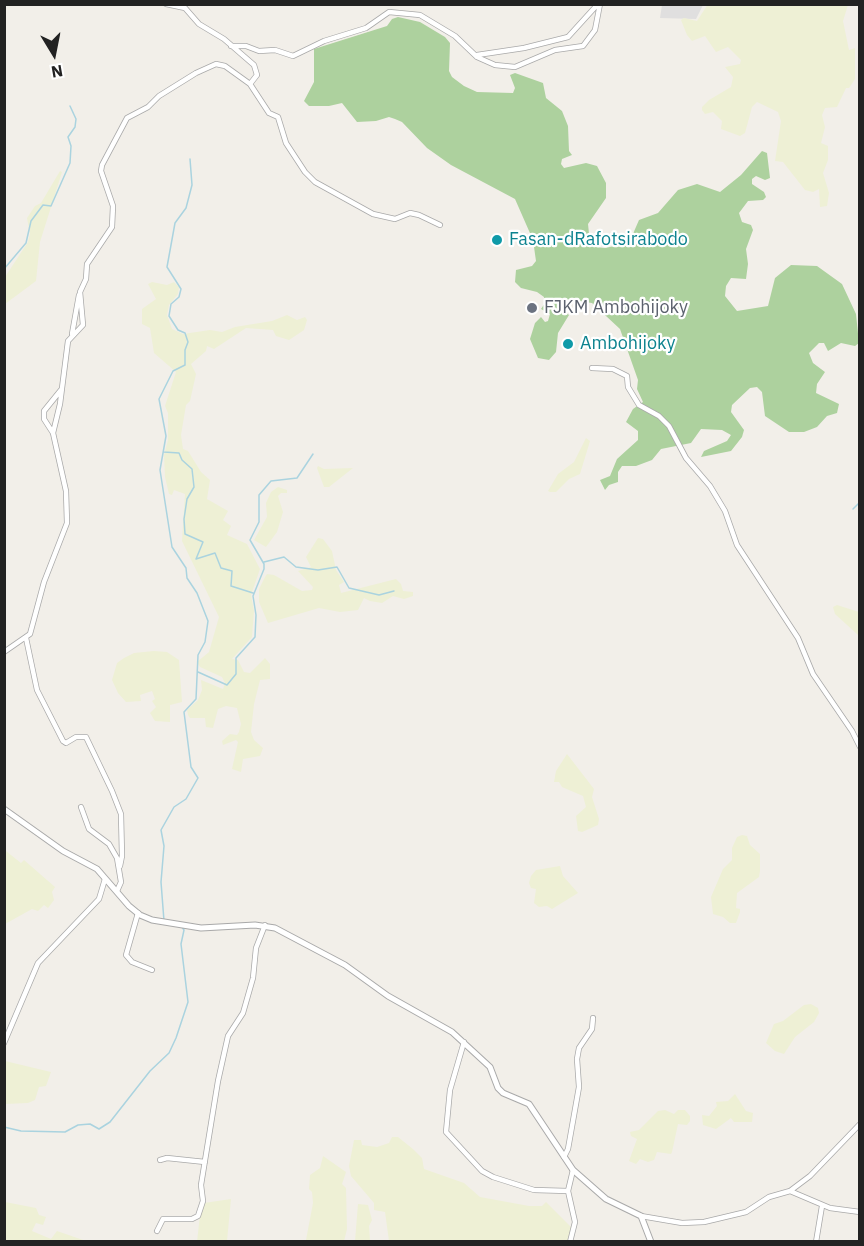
<!DOCTYPE html>
<html>
<head>
<meta charset="utf-8">
<style>
	body { margin:0 }
	#map { position:relative; width:864px; height:1246px; overflow:hidden; background:#f2efe9; font-family:"IBM Plex Sans",sans-serif }
	canvas { display:block }
	.frame { position:absolute; inset:0; border:6px solid #222; pointer-events:none }
	.north { position:absolute; left:24px; top:24px; width:60px; height:60px; -webkit-text-stroke:4px #fff; paint-order:stroke; rotate:170deg; font-size:16px; font-weight:700; line-height:24px; text-align:center; color:#222 }
	.north::after { content:''; display:block; margin:auto; width:21px; height:27px; background:#222; clip-path:polygon(50% 0,100% 100%,50% 72%,0 100%) }
</style>
</head>
<body>
<div id="map">
<canvas width="864" height="1246"></canvas>
<div class="frame"></div>
<div class="north">N</div>
</div>
<script>
const ctx = document.querySelector('canvas').getContext('2d');
ctx.lineJoin = 'round';
function paint(path, color) { ctx.fillStyle = color; ctx.fill(path, 'evenodd'); }
const poly = rows => new Path2D(rows.map(r => 'M' + r).join(''));
function trace(path, color, width, dash) { ctx.strokeStyle = color; ctx.lineWidth = width; ctx.lineCap = dash ? 'butt' : 'round'; ctx.setLineDash(dash || []); ctx.stroke(path); }
function drawText(font, color, halo, rows, align = 'center') {
  ctx.font = font + ' "IBM Plex Sans",sans-serif'; ctx.lineWidth = 4.5; ctx.setLineDash([]); ctx.textBaseline = 'middle'; ctx.strokeStyle = halo; ctx.fillStyle = color; for (const [text, x, y, turn = 0] of rows) {
    ctx.save(); ctx.translate(x, y); ctx.rotate((+turn || 0) * Math.PI / 180); ctx.textAlign = isNaN(turn) ? turn : align; if (halo) ctx.strokeText(text, 0, 0); ctx.fillText(text, 0, 0); ctx.restore();
  }
}
paint(poly([
	[662,5,662,4,703,5,696,19,660,18]
]), '#e0dfdf');
paint(poly([
	[708,4,848,5,843,21,849,50,855,48,855,79,849,88,846,88,837,107,825,108,822,115,825,127,821,143,828,146,828,160,823,173,829,193,827,206,820,207,819,189,813,192,805,190,783,162,775,161,781,121,778,112,757,102,752,107,745,133,740,136,721,129,722,121,713,112,705,114,702,110,702,107,709,100,731,87,733,77,725,67,740,64,741,60,728,47,716,52,705,36,692,41,687,35,681,20,684,18,697,21],
	[60,171,62,172,40,242,36,281,5,304,5,277,28,242,30,234,27,218,35,206,41,203],
	[152,282,167,285,174,282,179,287,178,294,169,305,167,315,172,329,183,334,210,330,222,332,235,327,272,321,287,315,297,320,305,317,307,320,304,330,289,340,276,336,273,330,246,328,214,349,207,346,206,351,191,364,196,374,190,401,186,405,181,435,183,449,188,451,201,472,210,480,207,499,228,511,223,520,231,526,227,535,247,544,260,569,251,595,254,611,252,637,232,659,238,660,244,672,250,673,265,658,270,664,270,679,260,680,254,704,251,732,254,740,263,748,260,756,243,759,241,772,232,769,238,742,236,740,223,745,222,741,230,734,237,735,239,732,241,724,237,708,226,706,218,709,213,728,206,727,205,718,190,718,188,715,187,710,198,700,202,690,201,680,223,689,225,683,222,677,200,667,197,662,209,652,219,617,182,541,185,494,174,490,172,495,169,494,165,477,164,455,168,440,168,413,165,406,176,372,154,353,150,328,142,324,142,309,156,299,148,284],
	[586,438,590,441,580,474,569,479,556,492,550,492,548,491,558,474,574,462],
	[318,466,324,469,353,468,329,487,324,487,317,468],
	[278,487,287,490,287,493,281,493,278,496,283,512,277,532,266,547,254,540,267,517,266,503,271,492],
	[318,538,323,539,332,551,336,570,344,582,339,585,341,593,396,579,401,584,403,591,413,592,413,596,404,599,393,596,382,603,370,601,364,598,358,610,340,612,319,608,268,623,259,602,259,589,265,577,267,574,274,575,302,591,312,590,313,587,298,571,311,567,306,557],
	[837,605,859,612,859,644,858,635,835,614,833,607],
	[154,651,167,652,179,660,182,702,170,705,170,722,155,721,150,713,156,707,152,701,155,699,152,691,140,695,141,701,126,702,118,693,112,680,117,663,124,658,134,653],
	[567,754,594,789,592,797,599,819,598,825,582,832,578,831,576,816,586,807,583,796,562,787,559,782,554,782,556,771],
	[742,835,747,836,750,845,760,854,760,871,759,877,737,893,736,908,740,909,740,912,736,923,730,923,723,917,713,914,711,897,723,869,732,860,732,848,737,837],
	[6,851,21,863,24,860,55,887,52,892,54,900,48,908,44,905,38,911,32,909,5,924],
	[560,866,563,876,578,893,552,909,547,906,539,907,534,903,536,889,531,888,529,883,531,876,536,870],
	[811,1004,818,1008,819,1013,814,1022,795,1037,784,1054,775,1051,766,1043,774,1024,783,1021,804,1005],
	[5,1061,51,1072,46,1086,39,1087,35,1100,28,1103,5,1104],
	[735,1094,746,1111,753,1113,752,1122,734,1122,731,1118,716,1129,703,1125,702,1115,709,1116,717,1106,716,1102,728,1101],
	[665,1110,674,1114,678,1110,685,1110,690,1116,690,1121,687,1125,678,1124,672,1152,671,1154,657,1152,654,1160,648,1162,640,1159,636,1164,629,1161,637,1139,631,1136,630,1132,639,1130,658,1111],
	[392,1137,398,1137,413,1149,422,1158,424,1169,464,1183,480,1197,529,1206,542,1206,546,1202,571,1227,569,1241,389,1241,385,1212,374,1210,374,1203,351,1176,349,1166,354,1140,361,1140,362,1145,377,1147,389,1143],
	[323,1156,346,1172,342,1184,346,1188,347,1229,344,1241,306,1240,313,1203,312,1192,309,1189,310,1175,320,1168],
	[231,1199,227,1241,197,1242,200,1215,204,1203],
	[5,1202,36,1208,39,1215,46,1217,43,1225,36,1223,32,1231,51,1239,57,1231,86,1241,5,1241],
	[358,1204,368,1205,372,1220,369,1226,370,1241,355,1241]
]), '#eef0d5');
paint(poly([
	[398,17,420,22,445,37,450,43,449,71,452,77,464,86,477,92,513,93,515,88,510,75,515,73,543,83,546,98,562,111,568,126,569,151,572,155,562,159,561,164,564,168,586,163,597,166,606,183,606,198,588,224,590,243,595,247,605,248,629,243,639,220,658,213,678,190,697,184,720,192,741,175,762,151,767,153,770,178,765,180,756,176,752,179,752,184,764,192,766,197,763,200,748,201,739,213,742,222,751,225,753,230,746,249,748,264,746,279,731,278,726,286,725,296,737,311,768,306,775,278,791,265,817,266,842,284,856,314,859,343,855,346,841,343,828,351,824,343,819,343,809,353,813,363,825,372,817,384,816,393,839,404,837,413,827,416,817,427,804,432,789,432,765,416,762,392,757,387,750,388,732,405,731,412,744,430,742,437,731,451,701,457,704,451,727,441,731,435,722,430,701,429,691,443,661,449,652,460,636,466,622,466,618,472,618,482,609,485,605,490,600,480,610,476,617,459,638,440,638,431,626,422,633,409,643,402,637,389,638,380,620,329,592,303,565,299,559,307,569,315,558,333,556,352,549,360,538,358,530,339,535,323,541,317,545,322,548,321,550,314,541,309,545,303,544,297,537,292,521,288,515,282,516,270,532,266,536,261,533,240,515,199,451,165,427,148,402,122,395,119,389,117,376,121,357,122,342,103,329,106,309,106,304,101,314,82,314,49,387,26,392,19]
]), '#add19e');
trace(poly([
	[4,269,26,243,31,221,43,205,51,206,70,163,71,146,68,137,75,127,76,119,70,106],
	[164,452,179,453,182,460,192,469,194,487,187,499,184,519,185,534,203,542,196,559,215,553,221,568,232,571,231,586,253,593],
	[853,509,860,502],
	[264,562,284,557,296,567,318,570,337,567,349,588,379,595,394,591],
	[198,672,227,685,236,674,236,658,255,637,256,615,253,596,264,569,264,564,250,540,259,522,259,495,271,481,297,478,313,454],
	[164,921,161,882,164,846,161,830,174,807,186,799,198,778,191,767,184,712,196,699,198,655,205,642,208,621,197,593,187,578,186,568,172,547,160,470,166,436,159,399,173,371,185,365,185,350,188,342,185,333,178,330,169,316,171,304,179,297,181,289,167,267,175,223,186,208,192,185,190,159],
	[4,1127,21,1131,65,1132,78,1125,90,1124,99,1129,110,1122,150,1071,169,1053,176,1038,188,1002,181,944,184,930,182,927]
]), '#aad3df', 1.5);
const minor = poly([
	[231,46,246,46,259,51,275,50,293,56,324,41,366,28,389,12,420,15,455,36,477,57,495,65,515,67,555,50,583,46,595,30,600,4],
	[477,55,524,48,568,37,598,4],
	[250,84,269,113,278,117,286,143,305,172,315,182,373,214,395,219,410,213,419,215,440,225],
	[72,334,79,295],
	[592,368,613,369,627,376,628,387,639,405,659,416,669,426,686,458,710,486,725,511,737,545,798,638,813,674,852,731,860,747],
	[53,433,44,419,44,411,61,390],
	[26,638,37,690,63,741,66,743,76,737,86,737,112,791,121,814,122,856,120,866],
	[4,652,30,634,44,582,67,523,66,491,53,433,60,404,68,341,83,325,80,292,86,279,87,264,112,227,113,206,101,171,102,165,127,118,148,107,159,96,196,73,216,64,225,66,250,84,257,75,254,65,224,39,199,24,185,8,166,4],
	[81,807,89,829,109,844,117,858,121,882,117,891],
	[138,913,126,955,132,962,152,970],
	[464,1042,450,1090,446,1132,482,1171,493,1177,534,1190,568,1191],
	[4,1043,38,963,99,899,105,879],
	[564,1157,568,1149,579,1087,577,1059,579,1048,592,1029,593,1018],
	[160,1160,167,1158,205,1162],
	[790,1191,830,1208,860,1212],
	[641,1216,682,1223,704,1222,746,1212,769,1197,790,1191,810,1176,860,1124],
	[157,1231,163,1219,192,1219,198,1216,203,1201,201,1185,218,1081,228,1036,243,1013,253,978,256,948,265,925],
	[570,1242,575,1222,568,1191,573,1170],
	[816,1242,822,1206]
]);
const tertiary = poly([
	[4,809,63,851,97,869,129,906,140,915,152,920,201,928,255,925,275,928,345,965,388,996,452,1032,490,1067,498,1088,503,1093,529,1104,573,1170,606,1199,641,1216,651,1242]
]);
trace(minor, '#a9a9a9', 6);
trace(tertiary, '#a9a9a9', 7);
trace(minor, '#fff', 4.5);
trace(tertiary, '#fff', 5);
for (const [x, y, r, color] of [
	[497,240,6,"#0f9aa8"],
	[532,308,6,"#6b7280"],
	[568,344,6,"#0f9aa8"]
]) { const dot = new Path2D(); dot.arc(x, y, r, 0, 2 * Math.PI); ctx.fillStyle = color; ctx.fill(dot); trace(dot, '#fff', 2); }
drawText('18px', '#0d838f', '#fff', [
	["Fasan-dRafotsirabodo",509,240],
	["Ambohijoky",580,344]
], 'left');
drawText('18px', '#5b616d', '#fff', [
	["FJKM Ambohijoky",544,308]
], 'left');
</script>
</body>
</html>
